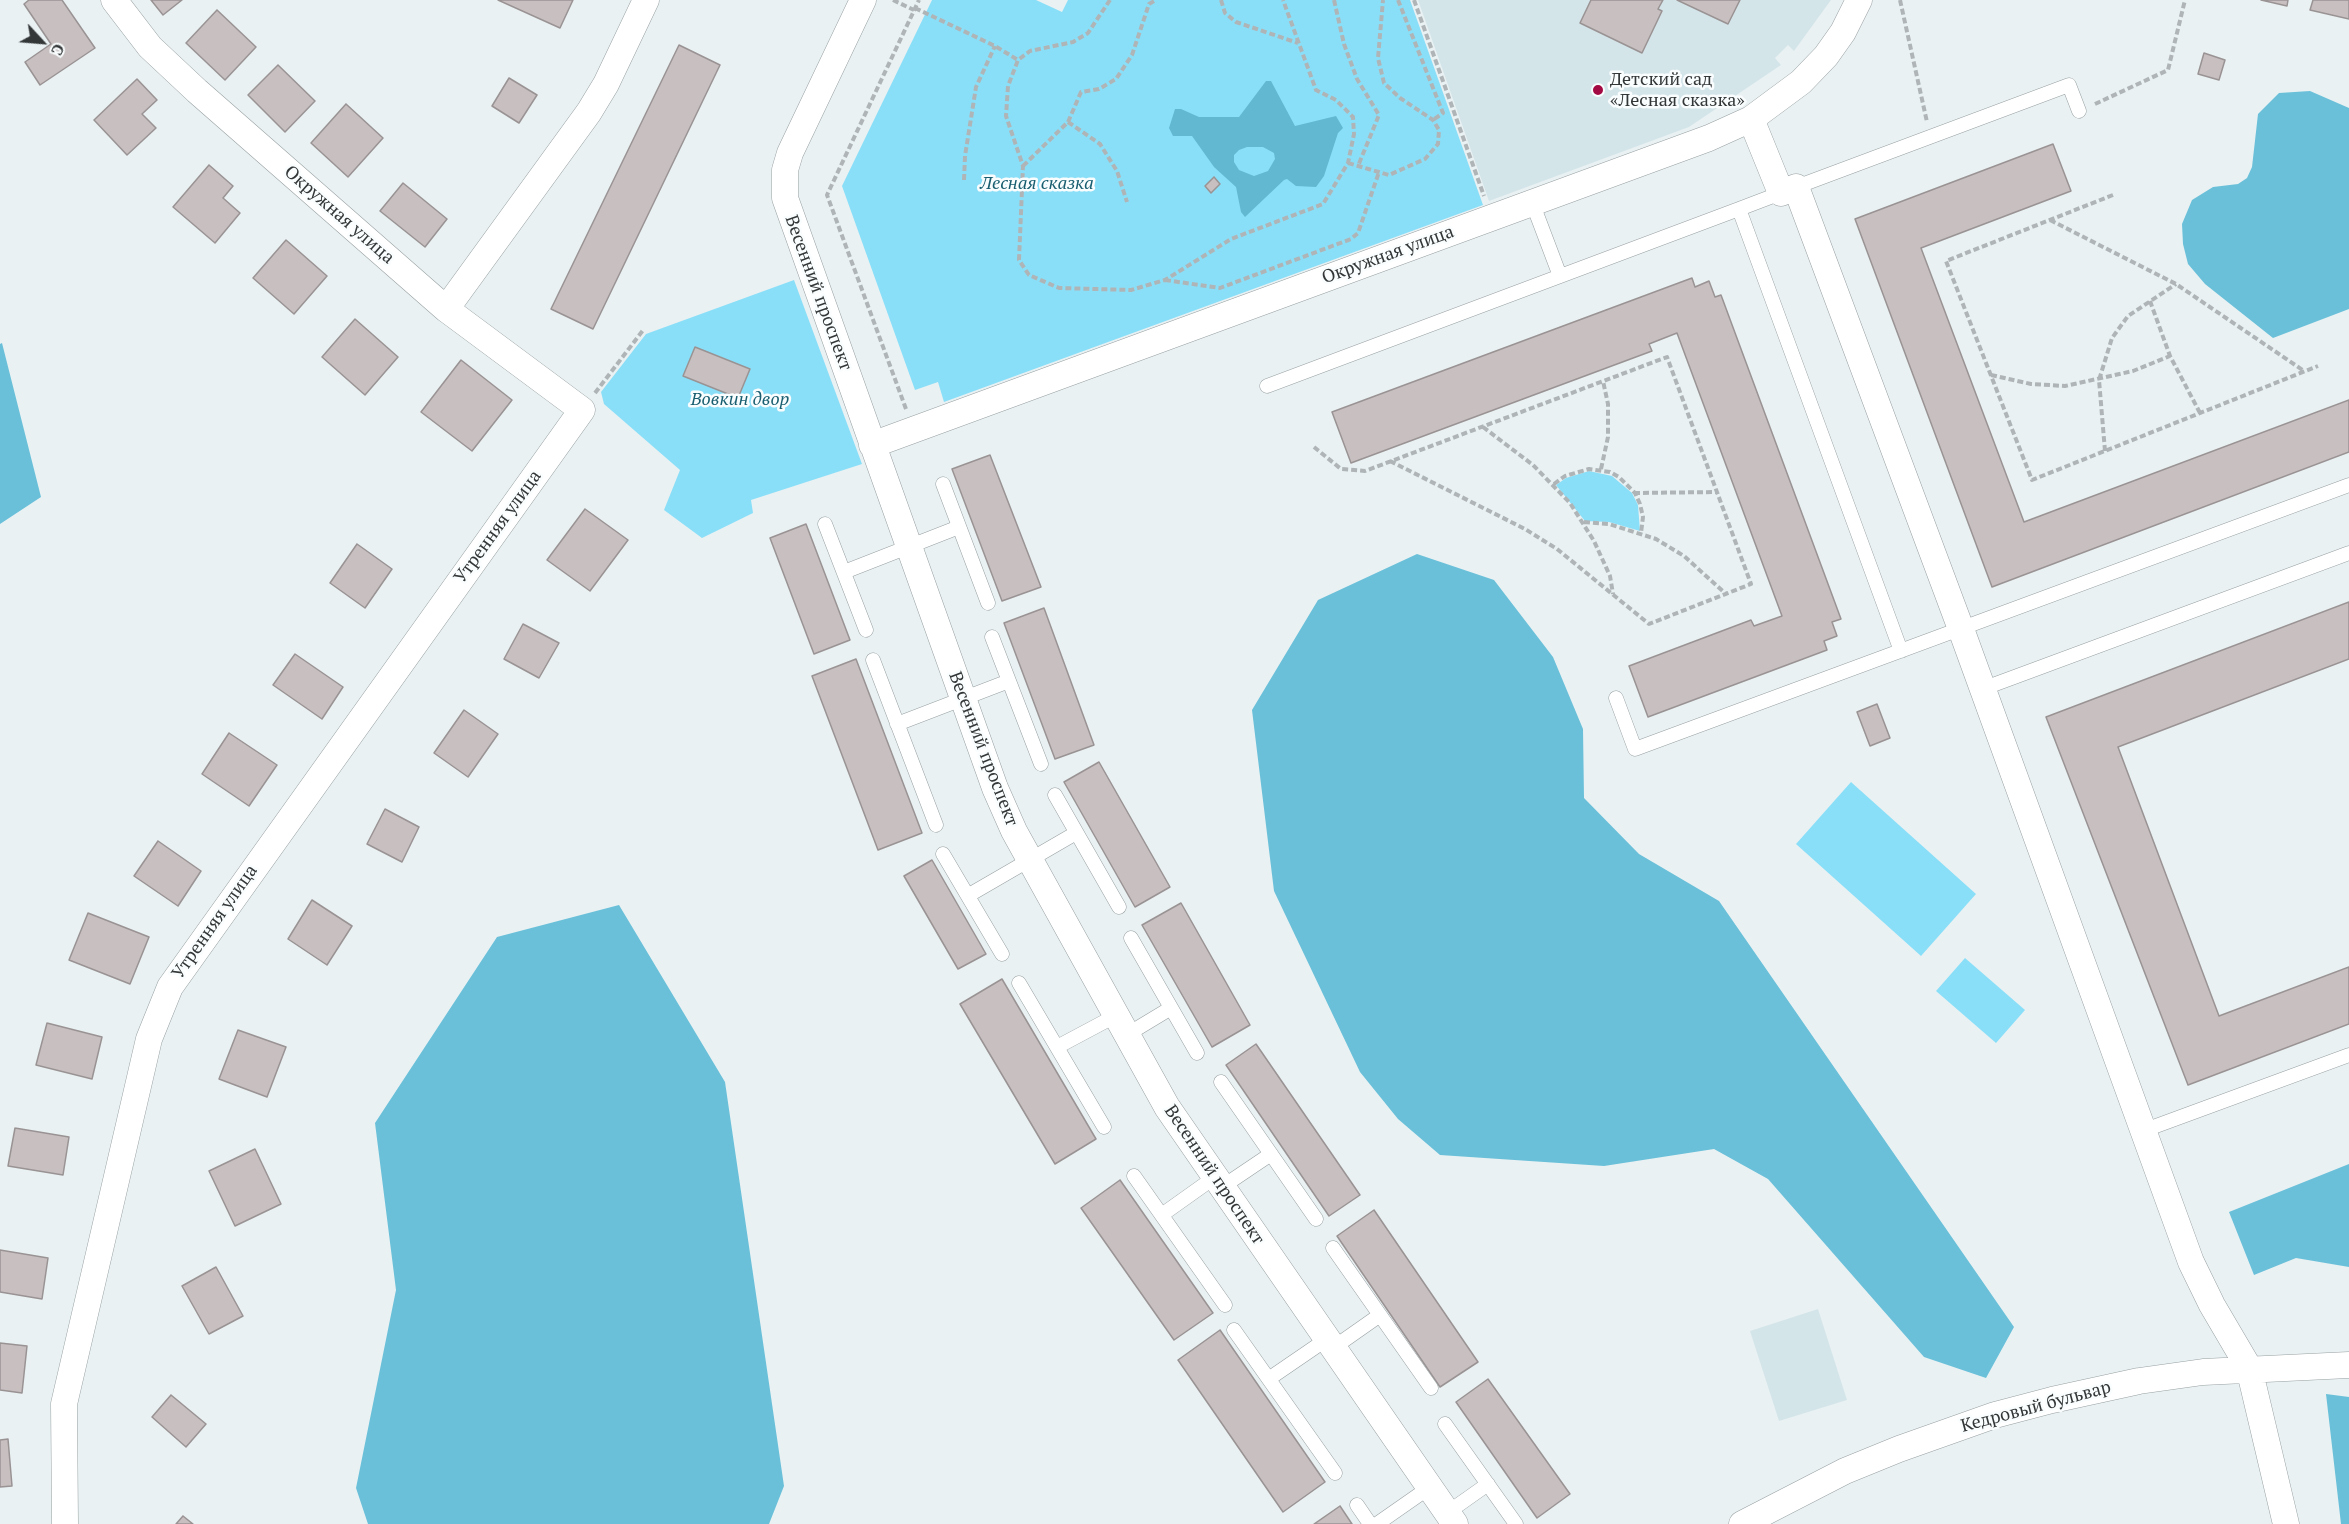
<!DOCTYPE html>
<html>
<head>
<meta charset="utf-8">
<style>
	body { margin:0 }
	#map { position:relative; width:2349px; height:1524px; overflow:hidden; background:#e9f1f3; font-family:"PT Serif",serif }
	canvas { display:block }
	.north { position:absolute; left:12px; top:12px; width:60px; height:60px; -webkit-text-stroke:4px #fafdfe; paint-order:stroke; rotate:116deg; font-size:16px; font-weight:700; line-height:24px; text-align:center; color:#343738 }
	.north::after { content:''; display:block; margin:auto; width:21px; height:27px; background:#343738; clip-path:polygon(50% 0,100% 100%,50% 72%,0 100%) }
</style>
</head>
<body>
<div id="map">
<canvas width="2349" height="1524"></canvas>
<div class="north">С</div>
</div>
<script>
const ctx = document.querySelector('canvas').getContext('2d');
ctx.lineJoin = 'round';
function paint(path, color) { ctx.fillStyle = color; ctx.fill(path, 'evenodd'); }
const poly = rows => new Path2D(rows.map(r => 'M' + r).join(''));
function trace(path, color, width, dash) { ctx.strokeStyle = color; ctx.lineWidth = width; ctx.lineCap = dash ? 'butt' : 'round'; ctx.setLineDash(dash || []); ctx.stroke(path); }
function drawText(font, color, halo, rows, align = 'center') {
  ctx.font = font + ' "PT Serif",serif'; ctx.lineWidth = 5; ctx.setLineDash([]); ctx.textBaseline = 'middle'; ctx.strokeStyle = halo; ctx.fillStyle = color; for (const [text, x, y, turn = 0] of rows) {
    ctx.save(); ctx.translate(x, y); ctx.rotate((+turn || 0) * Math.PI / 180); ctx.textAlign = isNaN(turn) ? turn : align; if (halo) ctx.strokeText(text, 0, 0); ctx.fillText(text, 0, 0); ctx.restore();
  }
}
paint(poly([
	[1418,0,1831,0,1794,51,1788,45,1775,58,1781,65,1689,127,1489,201],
	[1818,1309,1847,1400,1779,1421,1750,1331]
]), '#d4e5ea');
paint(poly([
	[932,0,1036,0,1062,12,1068,0,1410,0,1483,205,944,402,938,382,915,390,842,186],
	[794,280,862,464,751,500,753,513,702,538,664,510,680,470,604,404,601,392,646,334],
	[1589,471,1612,476,1632,493,1638,505,1640,531,1609,522,1585,521,1556,485,1566,478],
	[1851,782,1976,894,1921,956,1796,844],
	[1965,958,2025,1010,1996,1043,1936,991]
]), '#8adff8');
paint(poly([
	[2310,91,2349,108,2349,309,2273,338,2205,284,2188,264,2183,244,2182,224,2192,200,2213,187,2238,184,2247,178,2252,167,2258,114,2279,93],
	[2,343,41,497,0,524,0,344],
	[1417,554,1494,580,1553,657,1583,729,1584,798,1639,854,1719,901,2014,1327,1986,1378,1924,1357,1768,1179,1714,1149,1604,1166,1440,1155,1398,1119,1360,1072,1274,891,1252,710,1318,600],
	[619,905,725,1082,784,1486,769,1524,368,1524,356,1488,396,1290,375,1123,497,937],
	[2349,1164,2349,1267,2296,1258,2254,1275,2229,1212],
	[2326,1394,2349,1397,2349,1524,2341,1524]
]), '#6ac0d9');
paint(poly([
	[1266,81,1271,81,1295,126,1336,116,1343,128,1338,133,1324,176,1316,187,1296,186,1287,179,1284,180,1245,217,1241,212,1236,187,1214,167,1192,136,1173,136,1169,128,1175,109,1181,109,1199,117,1239,117],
	[1247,147,1263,147,1274,153,1275,159,1268,171,1254,176,1239,170,1234,162,1234,155,1239,150]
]), '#62b8d1');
const building = poly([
	[29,0,62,0,95,48,40,85,25,62,51,44,24,4,29,0],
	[151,0,182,0,163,15,151,0],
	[498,0,573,0,560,28,498,0],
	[1591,0,1663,0,1658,9,1662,11,1642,53,1580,23,1591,0],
	[1677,0,1740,0,1728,24,1677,0],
	[2261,0,2288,0,2287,6,2261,0],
	[2313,0,2349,0,2349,19,2310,10,2313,0],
	[217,10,256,47,225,80,186,43,217,10],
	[679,45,720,65,593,329,551,309,679,45],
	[2204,53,2225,60,2219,80,2198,74,2204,53],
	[278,65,315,101,285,132,248,95,278,65],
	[509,78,537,95,519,123,492,106,509,78],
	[137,79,157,100,142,114,156,128,127,155,94,120,137,79],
	[346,104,383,138,348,177,311,143,346,104],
	[2053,144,2071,191,1921,248,2024,522,2349,400,2349,452,1992,587,1855,219,2053,144],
	[209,165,233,186,223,198,240,213,215,243,173,207,209,165],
	[1214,177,1220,184,1211,193,1205,186,1214,177],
	[403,183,447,219,425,247,380,211,403,183],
	[286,240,327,276,294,314,253,278,286,240],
	[1692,278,1695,287,1709,281,1715,297,1721,295,1841,619,1832,622,1837,636,1824,641,1827,650,1648,717,1629,666,1751,620,1754,626,1782,616,1677,333,1649,344,1652,351,1351,463,1332,412,1692,278],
	[355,319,398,357,365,395,322,357,355,319],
	[695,347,750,369,738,398,683,376,695,347],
	[461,360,512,400,472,451,421,412,461,360],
	[990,455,1041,587,1002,601,952,469,990,455],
	[585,509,628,540,590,591,547,560,585,509],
	[806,524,850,640,814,654,770,538,806,524],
	[357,544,392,569,365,608,330,583,357,544],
	[2349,602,2349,659,2118,747,2219,1016,2349,967,2349,1024,2188,1085,2046,717,2349,602],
	[1044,608,1094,745,1055,759,1004,623,1044,608],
	[523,624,559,643,539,678,504,659,523,624],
	[295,654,343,687,322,719,273,685,295,654],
	[856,659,922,833,878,850,812,676,856,659],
	[1877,704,1890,738,1870,746,1857,712,1877,704],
	[464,710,498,734,468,777,434,753,464,710],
	[229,733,277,765,249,806,202,774,229,733],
	[1099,762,1170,887,1135,907,1064,782,1099,762],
	[385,809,419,827,402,862,367,844,385,809],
	[158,841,201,871,178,906,134,876,158,841],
	[932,860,986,954,958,969,904,876,932,860],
	[312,900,352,926,327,965,288,939,312,900],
	[1181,903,1250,1025,1212,1047,1142,925,1181,903],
	[88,913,149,937,130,984,69,960,88,913],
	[1002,979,1096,1139,1055,1164,960,1004,1002,979],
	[47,1023,102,1037,92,1079,36,1065,47,1023],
	[238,1030,286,1047,267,1097,219,1079,238,1030],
	[1256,1044,1360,1195,1329,1216,1226,1065,1256,1044],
	[15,1128,69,1137,63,1175,8,1166,15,1128],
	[255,1149,281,1204,235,1226,209,1171,255,1149],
	[1120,1180,1213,1313,1174,1340,1081,1208,1120,1180],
	[1374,1210,1478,1362,1440,1387,1337,1236,1374,1210],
	[0,1250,48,1258,42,1299,0,1292,0,1250],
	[216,1267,243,1316,209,1334,182,1286,216,1267],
	[1220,1330,1325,1482,1283,1512,1178,1360,1220,1330],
	[0,1343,27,1346,22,1393,0,1390,0,1343],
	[1488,1379,1570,1494,1537,1518,1456,1402,1488,1379],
	[171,1395,206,1424,186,1447,152,1417,171,1395],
	[8,1439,12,1486,0,1487,0,1440,8,1439],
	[1340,1506,1352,1524,1314,1524,1340,1506],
	[183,1516,193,1524,176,1524,183,1516]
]);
paint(building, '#c7bfc0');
trace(building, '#9a9394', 1.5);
const service = poly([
	[1796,187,2069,85,2079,111],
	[1532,202,1560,276],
	[1739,209,1781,193],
	[1267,386,1739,209,1901,651],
	[943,484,988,603],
	[825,524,866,630],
	[844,572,959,527],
	[992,637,1041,764],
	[873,660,936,825],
	[1982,689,2349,553],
	[1616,698,1635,749,2349,485],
	[897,724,1009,681],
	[1055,795,1119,907],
	[943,854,1002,954],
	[969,895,1076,833],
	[1131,938,1197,1053],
	[1019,983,1104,1127],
	[1128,1034,1171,1008],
	[1057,1047,1117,1015],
	[1221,1082,1316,1219],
	[2145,1130,2349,1055],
	[1134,1176,1225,1305],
	[1222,1187,1271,1154],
	[1163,1214,1215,1177],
	[1333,1248,1431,1388],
	[1234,1330,1335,1473],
	[1333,1348,1380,1315],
	[1270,1378,1327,1339],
	[1445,1424,1516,1524],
	[1357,1505,1370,1524],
	[1447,1513,1488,1484],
	[1377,1524,1430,1487]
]);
const minor = poly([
	[863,0,790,153,785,170,785,198,995,788,1014,831,1167,1107,1455,1524],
	[1751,119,1781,193,1796,187,1961,629,2191,1262,2212,1305,2249,1368,2286,1524],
	[446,309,589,112,606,84,646,0],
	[872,445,1709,138,1751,119,1801,82,1826,56,1843,32,1859,0],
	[65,1524,64,1404,149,1039,170,987,582,410,446,309,197,91,150,47,114,0],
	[1742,1524,1845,1471,1899,1449,1995,1415,2052,1400,2139,1381,2203,1372,2349,1365]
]);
trace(service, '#98a0a2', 15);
trace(minor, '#98a0a2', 27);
trace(poly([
	[893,0,914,10],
	[1110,0,1088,33,1073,42,1030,51,1018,60,1008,86,1006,116,1023,166,1019,260,1029,275,1059,288,1131,290,1165,280,1231,239,1323,204,1348,163,1354,134,1353,117,1336,100,1316,90,1283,0],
	[1221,0,1225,13,1236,22,1298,43],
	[1334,0,1344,44,1357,79,1379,115,1358,166],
	[1398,0,1443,113,1433,120],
	[1414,0,1484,196],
	[1900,0,1927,122],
	[915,8,995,46,1018,60],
	[2095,104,2168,70,2185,0],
	[1068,122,1100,144,1117,171,1127,202],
	[1348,163,1389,175,1425,159,1438,144,1439,130,1433,120,1400,98,1384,83,1378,58,1383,0],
	[1023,166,1068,122,1081,92,1099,89,1116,79,1132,55,1149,4,1156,0],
	[964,180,965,156,976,87,995,46],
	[2113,195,1946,261,2032,480,2318,366],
	[2050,220,2176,284,2304,371],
	[1165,280,1220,288,1351,239,1358,233,1379,172],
	[2150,301,2170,356,2200,413],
	[1991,375,2031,384,2065,386,2133,371,2170,356],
	[595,393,644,329],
	[906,409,827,195,919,0],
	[1483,427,1533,465,1570,503,1594,541,1610,576,1613,594],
	[1314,447,1341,469,1365,471,1667,357,1751,584,1649,624,1557,549,1525,529,1390,461],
	[2105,451,2099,380,2112,338,2128,316,2176,284],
	[1601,469,1608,437,1608,404,1603,381],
	[1554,484,1565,476,1589,469,1610,472,1619,477,1635,493,1640,504,1643,517,1641,533],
	[1634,493,1717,492],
	[1584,522,1609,524,1656,539,1684,556,1726,594]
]), '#afb5b7', 4, [6, 3]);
trace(service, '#fff', 14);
trace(minor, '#fff', 26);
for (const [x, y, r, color] of [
	[1598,90,6,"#a30943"]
]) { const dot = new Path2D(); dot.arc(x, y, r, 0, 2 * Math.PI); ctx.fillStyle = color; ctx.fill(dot); trace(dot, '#fafdfe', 2); }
drawText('18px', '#343738', '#fafdfe', [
	["Детский сад",1610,80],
	["«Лесная сказка»",1610,101]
], 'left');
drawText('italic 18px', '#185e70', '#fafdfe', [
	["Лесная сказка",1037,184],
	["Вовкин двор",740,400]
]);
drawText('18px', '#343738', '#fafdfe', [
	["Окружная улица",339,215,41],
	["Окружная улица",1388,255,-20],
	["Весенний проспект",818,293,70],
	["Утренняя улица",498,527,-54],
	["Весенний проспект",983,749,69],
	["Утренняя улица",215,922,-55],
	["Весенний проспект",1214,1175,56],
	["Кедровый бульвар",2036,1407,-15]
]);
</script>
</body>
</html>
